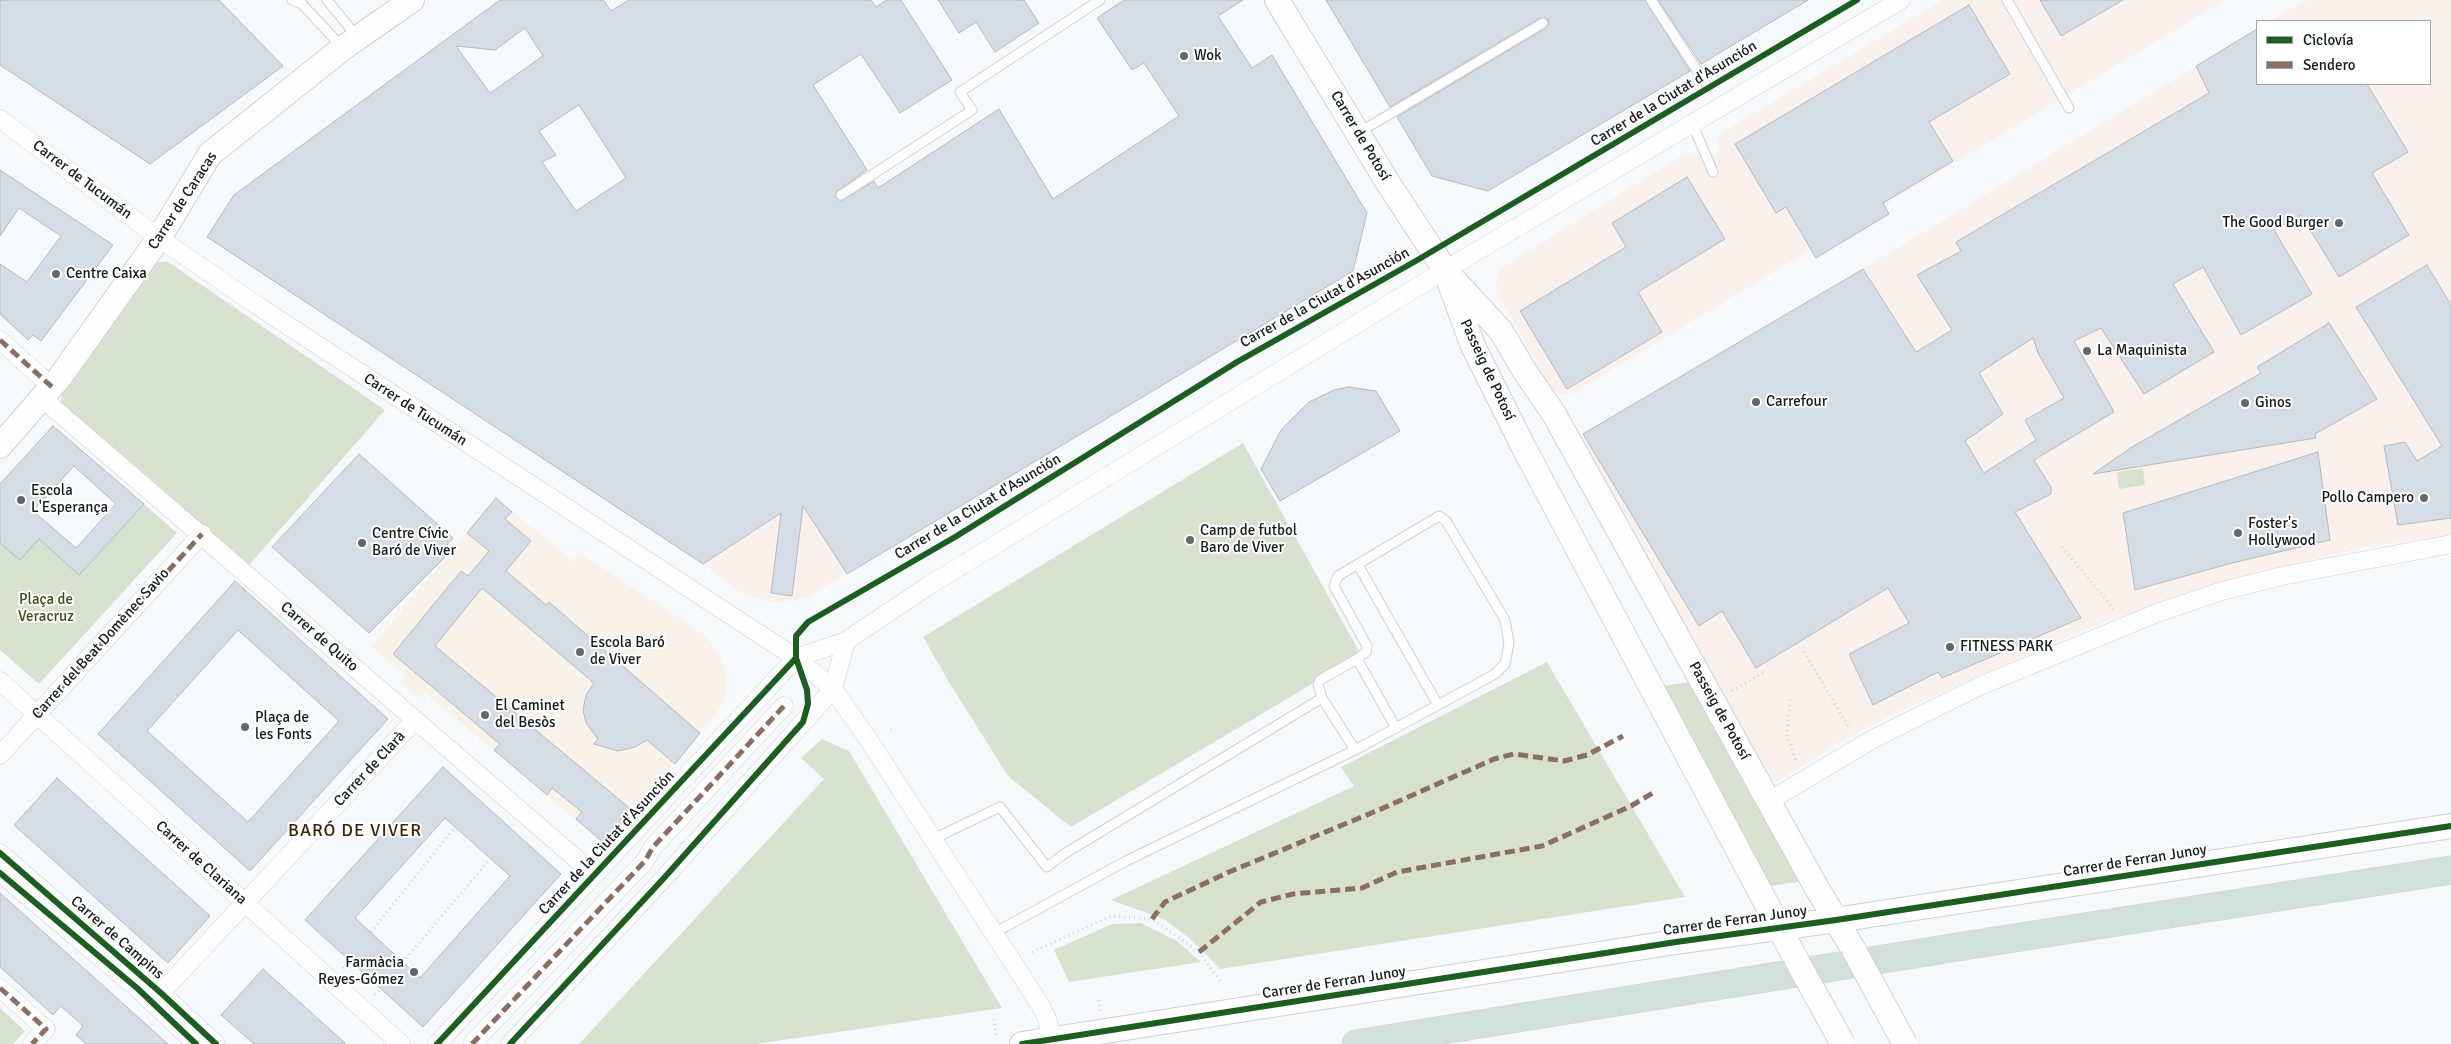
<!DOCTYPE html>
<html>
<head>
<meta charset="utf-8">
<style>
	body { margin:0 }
	#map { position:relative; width:2451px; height:1044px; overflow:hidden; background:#f6f9fc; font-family:Signika,sans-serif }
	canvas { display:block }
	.legend { position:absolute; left:2256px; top:20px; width:175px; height:65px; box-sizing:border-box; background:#fff; border:1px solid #a2a3a4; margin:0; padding:6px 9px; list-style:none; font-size:15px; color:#16191c }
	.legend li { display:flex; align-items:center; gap:10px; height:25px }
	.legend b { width:25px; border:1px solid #a2a3a4 }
</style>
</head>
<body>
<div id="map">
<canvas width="2451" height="1044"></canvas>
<ul class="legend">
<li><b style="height:6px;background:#1b5e20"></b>Ciclovía</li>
<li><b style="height:6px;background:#8d6e63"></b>Sendero</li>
</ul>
</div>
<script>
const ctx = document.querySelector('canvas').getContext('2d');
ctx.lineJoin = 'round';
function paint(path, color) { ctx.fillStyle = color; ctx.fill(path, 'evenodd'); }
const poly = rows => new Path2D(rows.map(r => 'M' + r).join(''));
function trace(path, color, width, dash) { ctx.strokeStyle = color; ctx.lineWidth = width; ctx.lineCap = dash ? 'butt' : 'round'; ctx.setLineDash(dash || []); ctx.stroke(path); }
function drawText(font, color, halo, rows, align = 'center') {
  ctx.font = font + ' Signika,sans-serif'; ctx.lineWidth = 4; ctx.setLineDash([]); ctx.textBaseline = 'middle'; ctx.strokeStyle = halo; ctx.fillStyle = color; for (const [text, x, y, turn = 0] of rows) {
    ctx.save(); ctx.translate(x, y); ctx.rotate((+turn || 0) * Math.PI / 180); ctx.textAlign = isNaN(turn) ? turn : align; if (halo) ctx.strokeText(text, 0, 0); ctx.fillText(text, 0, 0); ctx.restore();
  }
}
paint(poly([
	[1943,0,2225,0,1573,393,1567,395,1553,392,1495,289,1499,269,1686,153,1697,156,1703,161,1720,151,1717,146,1718,135],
	[2306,0,2451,0,2451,536,2365,547,2229,581,2093,626,1889,716,1833,746,1777,782,1767,779,1758,758,1696,645,1684,634,1581,441,1583,434,1863,269,2257,29,2257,84,2430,84,2430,21,2271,21],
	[800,501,847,574,806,598,776,603,750,596,737,590,703,564]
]), '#faf1ed');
paint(poly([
	[496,498,573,561,580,553,706,636,720,656,727,673,727,692,715,715,605,844,424,692,419,698,400,683,406,676,371,647]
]), '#f8f2e8');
paint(poly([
	[158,262,168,262,385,410,249,565,63,410,61,402,62,393,151,269],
	[1243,443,1360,653,1307,687,1071,827,1008,776,947,679,923,637],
	[2143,468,2145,485,2119,489,2117,472],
	[144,504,177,533,39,684,0,650,0,542,39,539,79,575],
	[1547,662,1685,897,1220,969,1193,941,1164,919,1111,900,1354,786,1341,767],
	[1690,682,1799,882,1770,886,1662,686],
	[822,739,849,751,1002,1008,756,1044,579,1044,824,779,801,758],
	[1141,923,1177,941,1201,962,1069,982,1054,950,1112,924],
	[0,1008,25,1031,13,1044,0,1044]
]), '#d7e1cd');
const building = poly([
	[0,0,219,0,283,66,150,164,0,65,0,0],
	[500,0,603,0,611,11,629,0,871,0,876,7,887,0,901,0,952,80,900,113,861,54,813,85,867,170,836,192,836,198,841,201,874,181,878,188,999,109,1053,199,1179,116,1144,63,1132,70,1097,18,1124,0,1243,0,1218,16,1252,68,1272,55,1367,213,1353,271,847,574,803,506,792,596,771,593,781,513,703,564,207,237,234,195,500,0],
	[525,28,543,56,490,93,456,46,495,50,525,28],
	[579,105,626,178,576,211,542,162,556,155,539,131,579,105],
	[938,0,1024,0,1039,23,995,52,976,22,959,33,938,0],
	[1326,0,1645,0,1690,71,1488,191,1432,176,1397,117,1546,28,1549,23,1548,19,1540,18,1390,107,1326,0],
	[1658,0,1808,0,1701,64,1658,0],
	[2040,0,2123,0,2061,36,2040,0],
	[1969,5,2010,74,1929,122,1953,161,1883,203,1889,214,1816,258,1786,207,1776,213,1735,144,1969,5],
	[2257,29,2257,84,2367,84,2408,152,2372,173,2409,235,2339,277,2301,215,2274,230,2312,294,2241,335,2203,267,2173,284,2214,352,2144,394,2101,328,2074,341,2114,412,2034,460,2051,487,2051,494,2015,512,2081,618,1942,678,1938,672,1873,705,1849,654,1909,623,1888,588,1756,668,1722,611,1699,626,1583,434,1863,269,1916,352,1952,330,1917,275,1961,251,1956,242,2209,93,2196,66,2257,29],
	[2033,338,2038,353,2064,398,2025,420,2036,440,1984,473,1965,441,2003,414,1979,373,2033,338],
	[0,170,113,245,41,341,33,335,28,340,0,314,0,264,27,282,61,236,19,208,0,236,0,170],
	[1687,177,1725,239,1638,292,1662,332,1567,389,1520,311,1626,247,1612,223,1687,177],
	[2427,265,2451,305,2451,518,2398,525,2384,446,2405,442,2417,461,2442,446,2356,307,2427,265],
	[2329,323,2377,399,2315,434,2316,438,2093,474,2132,447,2261,373,2257,367,2329,323],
	[1349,387,1376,391,1400,431,1280,501,1261,469,1281,430,1309,402,1334,390,1349,387],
	[53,426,144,504,79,575,39,539,20,560,0,543,0,484,53,426],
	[74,466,116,504,76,548,33,511,74,466],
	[2318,452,2330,540,2232,563,2135,590,2123,513,2318,452],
	[359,454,453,538,440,553,445,557,369,633,272,547,359,454],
	[496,498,512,512,505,519,531,541,506,571,546,605,549,602,700,733,675,764,647,740,635,747,618,751,594,744,598,739,586,723,583,710,586,695,594,683,482,588,435,646,633,811,605,844,576,819,582,812,552,788,547,795,494,750,500,744,393,654,461,571,468,576,489,551,467,533,496,498],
	[235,581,388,719,250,871,98,734,235,581],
	[238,630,339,721,248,822,147,731,238,630],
	[443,767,561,874,423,1027,305,920,443,767],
	[445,818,510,876,420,978,355,918,445,818],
	[57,778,210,916,168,963,14,825,57,778],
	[0,893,29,919,168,1044,86,1044,76,1035,83,1026,61,1006,53,1015,9,975,0,967,0,893],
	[263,969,346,1044,254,1044,221,1015,263,969]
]);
paint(building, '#d4dce5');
trace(building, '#b7b9bc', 1);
const lane = poly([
	[292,0,302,4,342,47],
	[327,0,358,38],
	[1651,0,1708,87],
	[2007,0,2069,108],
	[1692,123,1713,172],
	[1358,133,1543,23],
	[841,195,972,110,960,92,1100,0],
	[1358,565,1438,705],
	[1355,750,1322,698,1318,685,1320,680,1357,659,1396,728],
	[933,839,1000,807,1047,867,1064,854,1322,698],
	[994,933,1126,861,1355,750,1495,674,1505,664,1509,643,1505,620,1446,521,1439,516,1338,576,1334,586,1367,646,1366,652,1357,659]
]);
const street = poly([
	[0,119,159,238,258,306,796,658,833,689,870,742,1041,1006,1047,1019,1052,1039],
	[0,340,52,387],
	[43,399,595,875],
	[0,681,401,1044],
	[0,755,202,534],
	[1769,801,1873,739,1980,686,2157,613,2222,591,2287,575,2451,544],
	[0,853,161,993,216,1044],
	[0,873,137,988,196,1044],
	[0,988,46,1029,32,1044],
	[161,993,415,720],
	[437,1044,796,658,846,641,928,586,1445,270,1901,0],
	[472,1044,645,861,653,847,784,706],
	[510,1044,664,878,833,689,846,641]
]);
const secondary = poly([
	[1277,0,1388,183,1445,270,1501,331,1524,370,1554,414,1815,885,1855,952],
	[1449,281,1473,346,1524,448,1797,961],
	[0,446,60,377,159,238,210,154,343,48,412,0],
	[1022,1044,1676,942,1836,920,2451,826]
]);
const highway = poly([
	[1356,1044,1995,941,2451,870]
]);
trace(lane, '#cdd0d3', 11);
trace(street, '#cdd0d3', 19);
trace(secondary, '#cdd0d3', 26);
trace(highway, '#d2d3d5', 29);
trace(poly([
	[2062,547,2109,603,2114,612],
	[1804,652,1850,729],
	[1732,691,1766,671],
	[1790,700,1787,735,1796,761],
	[891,730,894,728],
	[371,932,455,827],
	[1032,952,1111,916,1152,919,1199,952,1222,984],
	[403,962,490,859],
	[343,968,348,960],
	[375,995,381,988],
	[1099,1000,1101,1012],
	[994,1019,997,1038]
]), '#d3d4d5', 3, [1, 4]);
trace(lane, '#fefeff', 9);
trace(street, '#fefeff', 18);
trace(secondary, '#fefeff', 24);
trace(highway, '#d1e0da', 28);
const secondaryBridge = poly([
	[1855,952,1905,1044],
	[1797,961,1843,1044]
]);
trace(secondaryBridge, '#cdd0d3', 26, []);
trace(secondaryBridge, '#fefeff', 24);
trace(poly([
	[0,340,52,387],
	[36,715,202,534],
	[1152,919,1165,902,1229,872,1381,809,1494,759,1514,754,1564,761,1587,755,1623,736],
	[1199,952,1261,902,1293,894,1362,888,1397,872,1542,846,1631,806,1656,791],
	[0,988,46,1029,32,1044],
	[472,1044,645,861,653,847,784,706]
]), '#8d6e63', 5, [10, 5]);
trace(poly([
	[0,853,161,993,216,1044],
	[0,873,137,988,196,1044],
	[437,1044,796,658],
	[510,1044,664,878,803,722,808,704,807,690,796,658,796,636,808,622,955,537,1237,362,1414,262,1857,0],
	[1022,1044,1676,942,1836,920,2451,826]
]), '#1b5e20', 6);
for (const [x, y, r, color] of [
	[1184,56,5,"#64676a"],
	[2339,223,5,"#64676a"],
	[56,274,5,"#64676a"],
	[2087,351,5,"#64676a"],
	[1756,402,5,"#64676a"],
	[2245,403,5,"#64676a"],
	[2424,498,5,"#64676a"],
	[21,500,5,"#64676a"],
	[2238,533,5,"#64676a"],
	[1190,540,5,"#64676a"],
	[362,543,5,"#64676a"],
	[1950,647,5,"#64676a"],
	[580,652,5,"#64676a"],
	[485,715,5,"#64676a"],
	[245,727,5,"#64676a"],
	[414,972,5,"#64676a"]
]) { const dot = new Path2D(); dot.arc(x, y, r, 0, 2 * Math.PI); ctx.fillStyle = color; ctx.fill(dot); trace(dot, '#fff', 2); }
drawText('15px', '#16191c', '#fff', [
	["Wok",1194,56],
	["The Good Burger",2329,223,"right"],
	["Centre Caixa",66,274],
	["La Maquinista",2097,351],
	["Carrefour",1766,402],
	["Ginos",2255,403],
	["Escola",31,491],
	["L'Esperança",31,508],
	["Pollo Campero",2414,498,"right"],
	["Foster's",2248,524],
	["Hollywood",2248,541],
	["Camp de futbol",1200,531],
	["Baro de Viver",1200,548],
	["Centre Cívic",372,534],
	["Baró de Viver",372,551],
	["Escola Baró",590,643],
	["de Viver",590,660],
	["FITNESS PARK",1960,647],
	["El Caminet",495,706],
	["del Besòs",495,723],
	["Plaça de",255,718],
	["les Fonts",255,735],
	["Farmàcia",404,963,"right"],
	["Reyes-Gómez",404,980,"right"]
], 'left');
drawText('15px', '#16191c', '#fff', [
	["Carrer de la Ciutat d'Asunción",1674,94,-31],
	["Carrer de Potosí",1360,136,59],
	["Carrer de Tucumán",82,180,37],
	["Carrer de Caracas",183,201,-57],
	["Carrer de la Ciutat d'Asunción",1325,298,-29],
	["Passeig de Potosí",1487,370,65],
	["Carrer de Tucumán",415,410,33],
	["Carrer de la Ciutat d'Asunción",978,507,-31],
	["Carrer de Quito",319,637,41],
	["Carrer del Beat Domènec Savio",101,644,-48],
	["Passeig de Potosí",1719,711,61],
	["Carrer de Clarà",370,769,-47],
	["Carrer de la Ciutat d'Asunción",607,843,-47],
	["Carrer de Ferran Junoy",2135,861,-9],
	["Carrer de Clariana",201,863,42],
	["Carrer de Ferran Junoy",1735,921,-8],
	["Carrer de Campins",117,938,41],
	["Carrer de Ferran Junoy",1334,983,-9]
]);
drawText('15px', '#3a4c16', '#fff', [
	["Plaça de",46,600],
	["Veracruz",46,617]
]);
ctx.letterSpacing = '1px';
drawText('18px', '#3d2302', '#fff', [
	["BARÓ DE VIVER",355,831]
]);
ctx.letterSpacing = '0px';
</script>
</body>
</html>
